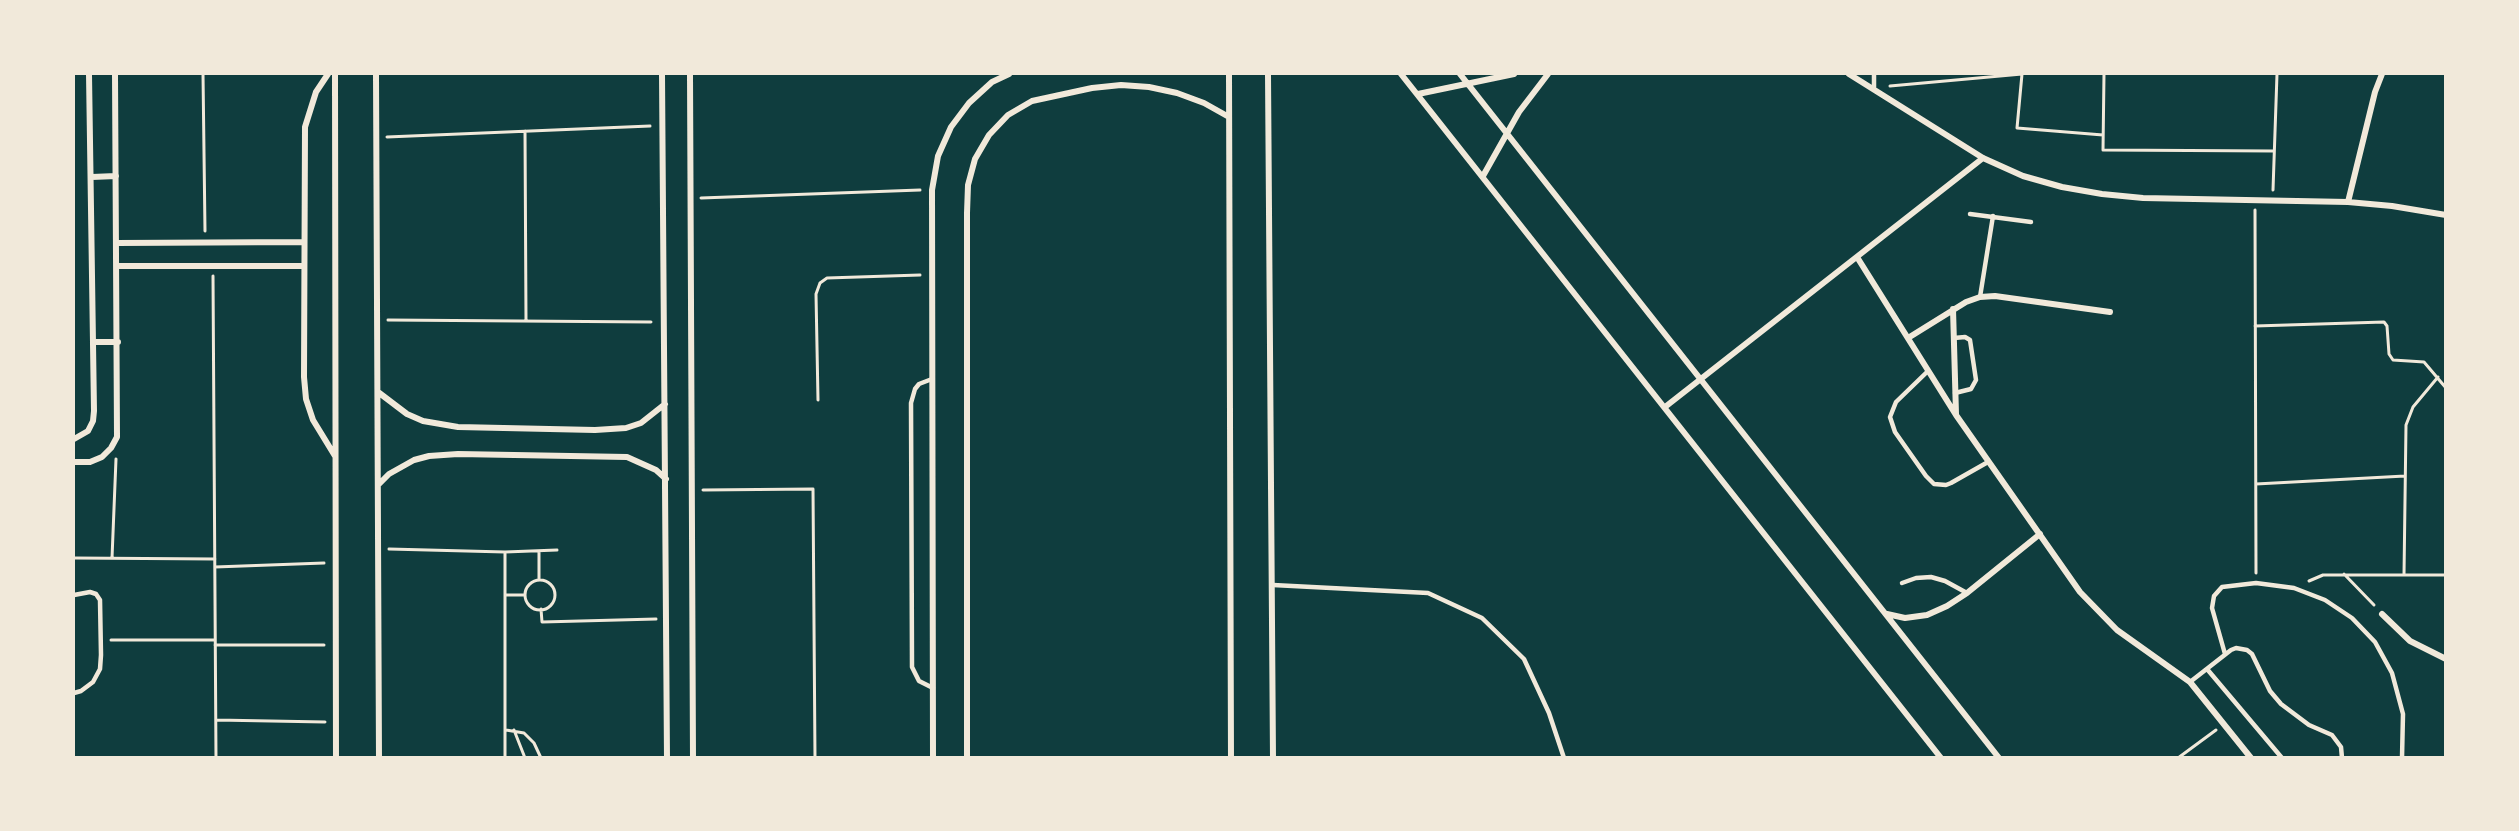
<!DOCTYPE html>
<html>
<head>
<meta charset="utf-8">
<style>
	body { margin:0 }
	#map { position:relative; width:2519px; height:831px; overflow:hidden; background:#0f3d3e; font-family:"PT Sans Narrow",sans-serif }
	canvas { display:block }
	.frame { position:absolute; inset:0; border:75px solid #f1e9da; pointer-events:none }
</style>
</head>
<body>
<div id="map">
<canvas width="2519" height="831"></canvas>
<div class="frame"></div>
</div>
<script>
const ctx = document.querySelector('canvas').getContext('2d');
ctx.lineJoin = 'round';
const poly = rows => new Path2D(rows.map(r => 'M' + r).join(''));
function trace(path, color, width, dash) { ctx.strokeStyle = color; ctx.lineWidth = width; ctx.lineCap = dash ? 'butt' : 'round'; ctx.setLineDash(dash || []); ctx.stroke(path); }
trace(poly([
	[203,74,205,231],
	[2104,74,2103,150,2274,151],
	[1890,86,2022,74,2017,128,2103,135],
	[525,131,526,321],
	[387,137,650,126],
	[2273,190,2277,74],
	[701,198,920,190],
	[2255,210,2256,573],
	[213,276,216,758],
	[388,320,651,322],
	[2255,326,2384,322,2387,326,2389,354,2393,360,2424,362,2446,388],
	[818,400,816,294,820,283,827,278,920,275],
	[2256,484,2405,476],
	[703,490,813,489,815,758],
	[389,549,505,552,505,758],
	[539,551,539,580],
	[505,552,557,550],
	[74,558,215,559],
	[112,558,116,459],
	[215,567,324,563],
	[2344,574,2374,605],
	[2404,575,2406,425,2413,407,2438,377],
	'525 595a15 15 0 1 1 30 0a15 15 0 1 1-30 0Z',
	[2309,581,2323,575,2446,575],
	[506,595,525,595],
	[541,609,542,622,656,619],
	[111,640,215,640],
	[215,645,324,645],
	[216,720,325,722],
	[506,730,524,733,534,743,541,758],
	[514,730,525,758],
	[2178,758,2216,730]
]), '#f1e9da', 3);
trace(poly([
	[1874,87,1874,74],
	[1970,214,2031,222],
	[1980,297,1993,216],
	[1954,338,1965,337,1970,340,1976,380,1971,389,1955,393],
	[1928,371,1896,402,1890,417,1895,432,1926,476,1934,484,1946,485,1951,483,1988,462],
	[932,379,919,384,915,389,911,403,912,667,919,681,933,688],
	[1902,583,1916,578,1931,577,1945,581,1967,593],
	[1273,585,1428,593,1482,618,1524,659,1549,713,1564,758],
	[74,595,90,592,96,594,100,600,101,655,100,669,93,682,81,691,74,693],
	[2225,654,2212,608,2214,596,2222,587,2256,583,2294,588,2325,600,2352,618,2375,642,2392,673,2403,714,2402,758],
	[2207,669,2282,758],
	[2190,682,2231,650,2236,648,2247,650,2252,654,2270,691,2281,704,2309,725,2332,735,2341,747,2342,758]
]), '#f1e9da', 4.5);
trace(poly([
	[328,74,316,92,305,127,304,377,306,399,313,420,335,456],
	[335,74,336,758],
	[376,74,379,758],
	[662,74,667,758],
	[690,74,693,758],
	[1229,74,1231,758],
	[1268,74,1273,758],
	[1401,74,1941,758],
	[1460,74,1999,758],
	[1849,74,1983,158,2023,176,2062,187,2102,194,2143,198,2348,202,2392,206,2446,215],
	[1418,94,1514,74],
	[1483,176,1519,112,1548,74],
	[92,177,116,176],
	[2348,202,2375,92,2382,74],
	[117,243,304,242],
	[1857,257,1956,415,2080,592,2117,630,2190,682,2251,758],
	[117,266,304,266],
	[1953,309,1956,414],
	[1908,338,1966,302,1980,297,1995,296,2110,312],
	[94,342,118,342],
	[378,392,407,414,423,421,458,427,595,430,626,428,641,423,665,404],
	[1665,407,1983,158],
	[74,439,88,431,93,421,94,411,89,74],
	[74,462,90,462,102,457,111,448,117,437,115,74],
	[378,485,389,474,414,460,429,456,458,454,627,457,656,470,666,479],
	[1887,614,1905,618,1927,615,1947,606,1967,593,2040,534],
	[2382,614,2410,641,2446,659],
	[933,758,932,190,938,156,951,127,969,103,992,82,1009,74],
	[967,758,967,213,968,185,975,159,989,135,1008,115,1032,101,1092,88,1121,85,1149,87,1177,93,1204,103,1229,117]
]), '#f1e9da', 6);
</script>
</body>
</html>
